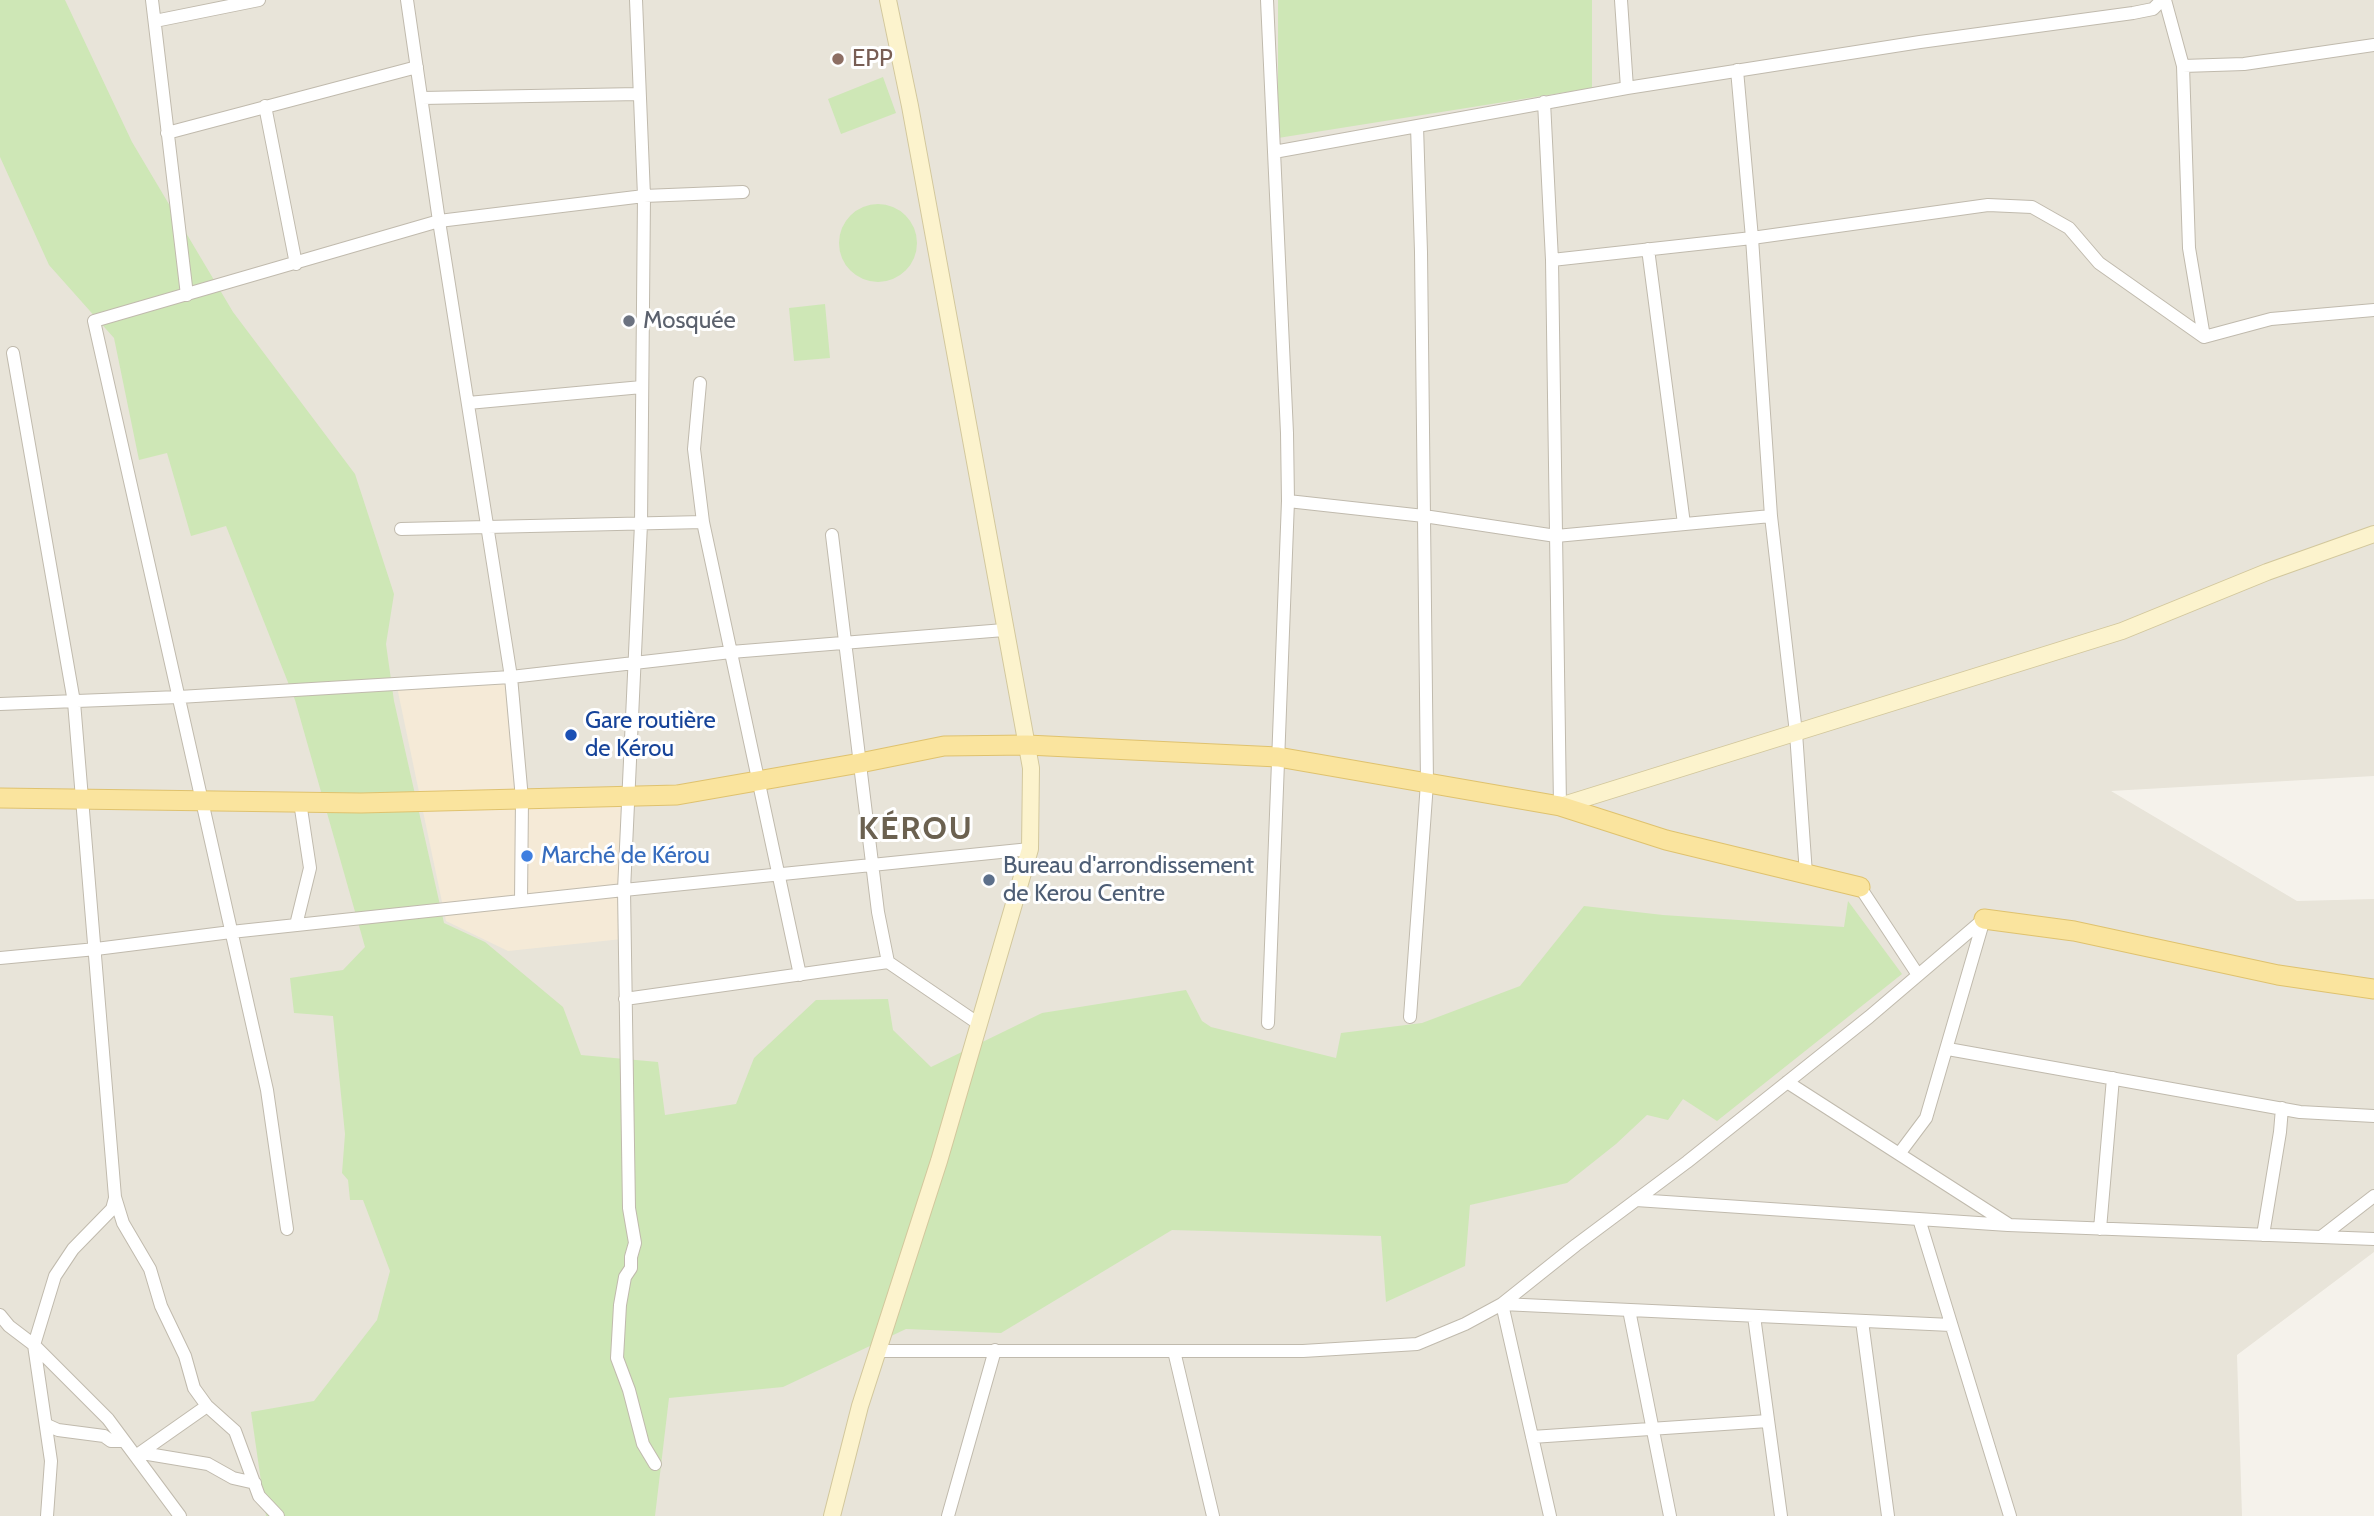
<!DOCTYPE html>
<html>
<head>
<meta charset="utf-8">
<style>
	body { margin:0 }
	canvas { display:block; background:#f5f2eb }
</style>
</head>
<body>
<canvas width="2374" height="1516"></canvas>
<script>
const ctx = document.querySelector('canvas').getContext('2d');
ctx.lineJoin = 'round';
function paint(path, color) { ctx.fillStyle = color; ctx.fill(path, 'evenodd'); }
const poly = rows => new Path2D(rows.map(r => 'M' + r).join(''));
function trace(path, color, width, dash) { ctx.strokeStyle = color; ctx.lineWidth = width; ctx.lineCap = dash ? 'butt' : 'round'; ctx.setLineDash(dash || []); ctx.stroke(path); }
function drawText(font, color, halo, rows, align = 'center') {
  ctx.font = font + ' Cabin,sans-serif'; ctx.lineWidth = 6; ctx.setLineDash([]); ctx.textBaseline = 'middle'; ctx.strokeStyle = halo; ctx.fillStyle = color; for (const [text, x, y, turn = 0] of rows) {
    ctx.save(); ctx.translate(x, y); ctx.rotate((+turn || 0) * Math.PI / 180); ctx.textAlign = isNaN(turn) ? turn : align; if (halo) ctx.strokeText(text, 0, 0); ctx.fillText(text, 0, 0); ctx.restore();
  }
}
paint(poly([
	[0,0,2374,0,2374,776,2111,791,2297,901,2374,899,2374,1252,2237,1355,2242,1516,0,1516]
]), '#e8e4d9');
paint(poly([
	[506,680,518,807,621,802,622,939,508,951,446,921,397,687]
]), '#f5ead7');
paint(poly([
	[0,0,65,0,132,142,233,312,355,474,394,594,386,644,394,701,444,923,485,942,563,1007,581,1055,658,1062,665,1115,736,1104,754,1058,816,1000,888,999,893,1030,931,1067,1042,1013,1186,990,1202,1021,1211,1027,1336,1058,1341,1033,1422,1023,1520,986,1584,906,1663,915,1844,927,1848,901,1902,974,1717,1121,1683,1099,1668,1120,1647,1115,1616,1144,1567,1183,1470,1205,1465,1266,1386,1302,1381,1236,1172,1230,1001,1333,906,1329,783,1387,669,1398,655,1516,266,1516,251,1412,314,1401,377,1320,390,1271,363,1200,350,1200,348,1180,342,1173,345,1134,333,1016,294,1013,290,978,343,970,365,947,295,700,226,526,191,536,167,453,139,460,114,338,49,265,0,157],
	[1278,0,1592,0,1592,88,1278,138],
	[883,77,896,113,841,134,828,99],
	'839 243a39 39 0 1 1 78 0a39 39 0 1 1-78 0Z',
	[825,304,830,358,794,361,789,308]
]), '#cee7b6');
const street = poly([
	[152,0,187,295],
	[407,0,439,221,511,677,522,799,521,901],
	[636,0,644,196,641,524,624,890,629,1208,635,1243,631,1257,631,1268,625,1277,620,1305,617,1358,629,1390,643,1444,655,1464],
	[1267,0,1287,433,1288,501,1268,1023],
	[1621,0,1627,88],
	[2165,0,2183,66,2244,64,2374,45],
	[155,21,259,0],
	[2183,66,2189,248,2204,337,2271,319,2374,310],
	[1737,70,1752,238,1771,516,1796,733,1806,874],
	[422,98,639,94],
	[1544,102,1552,260,1560,806],
	[265,106,296,264],
	[167,133,417,67],
	[1274,152,1627,88,1920,42,2133,13,2153,9,2162,0],
	[1648,249,1684,524],
	[1552,260,1752,238,1988,205,2032,207,2069,228,2099,263,2204,337],
	[13,353,74,702,115,1197,123,1223,150,1269,161,1306,185,1356,194,1388,207,1406,235,1431,259,1496,278,1516],
	[700,383,694,449,703,522,800,975],
	[468,403,642,387],
	[1288,501,1424,516,1556,536,1771,516],
	[401,529,703,522],
	[832,535,878,912,888,962],
	[0,704,179,697,511,677,731,652,1004,630],
	[1860,887,1918,975],
	[296,925,310,868,300,802],
	[0,958,96,949,231,932,624,890,1030,849],
	[625,999,888,962,979,1024],
	[1410,1017,1427,783,1421,252,1417,126],
	[1948,1049,2300,1112,2374,1116],
	[1787,1082,2008,1224],
	[1899,1154,1926,1118,1984,919],
	[1636,1200,2008,1225,2374,1239],
	[1919,1219,2010,1516],
	[287,1229,267,1090,94,321,439,221,644,196,743,192],
	[2100,1229,2113,1078],
	[2263,1235,2280,1132,2282,1108],
	[2321,1237,2374,1196],
	[1629,1310,1670,1516],
	[0,1315,9,1326,34,1345,108,1419,180,1516],
	[1754,1316,1781,1516],
	[1862,1321,1888,1516],
	[879,1351,1303,1351,1417,1344,1465,1324,1502,1304,1576,1245,1687,1162,1869,1017,1984,919],
	[1174,1351,1213,1516],
	[47,1425,58,1430,104,1436,111,1441,124,1441],
	[1532,1437,1768,1421],
	[140,1453,207,1406],
	[142,1453,208,1464,233,1478,255,1483],
	[47,1516,51,1461,34,1345,55,1276,73,1249,112,1209,115,1198],
	[948,1516,995,1350],
	[1550,1516,1502,1304,1951,1325]
]);
const secondary = poly([
	[1560,806,2122,631,2267,572,2374,534],
	[832,1516,860,1406,939,1161,1030,849,1031,768,910,106,888,0]
]);
const primary = poly([
	[0,798,361,803,677,795,860,763,944,746,1027,745,1278,757,1560,806,1666,840,1860,887],
	[1984,919,2074,931,2278,975,2374,989]
]);
trace(street, '#c0baad', 14);
trace(secondary, '#d2c79c', 18);
trace(primary, '#dfc26e', 21);
trace(street, '#fff', 12);
trace(secondary, '#fcf3cd', 16);
trace(primary, '#fae49e', 19);
for (const [x, y, r, color] of [
	[838,59,7,"#8d6e63"],
	[629,321,7,"#6b7280"],
	[571,735,7,"#1a4fb4"],
	[527,856,7,"#3f7fe0"],
	[989,880,7,"#5c6f8a"]
]) { const dot = new Path2D(); dot.arc(x, y, r, 0, 2 * Math.PI); ctx.fillStyle = color; ctx.fill(dot); trace(dot, '#fff', 2.5); }
drawText('24px', '#785e54', '#fff', [
	["EPP",852,59]
], 'left');
drawText('24px', '#5b616d', '#fff', [
	["Mosquée",643,321]
], 'left');
drawText('24px', '#164399', '#fff', [
	["Gare routière",585,721],
	["de Kérou",585,749]
], 'left');
drawText('24px', '#366cbe', '#fff', [
	["Marché de Kérou",541,856]
], 'left');
drawText('24px', '#4e5e75', '#fff', [
	["Bureau d'arrondissement",1003,866],
	["de Kerou Centre",1003,894]
], 'left');
ctx.letterSpacing = '2px';
drawText('bold 32px', '#6b6150', '#fff', [
	["KÉROU",916,830]
]);
ctx.letterSpacing = '0px';
</script>
</body>
</html>
